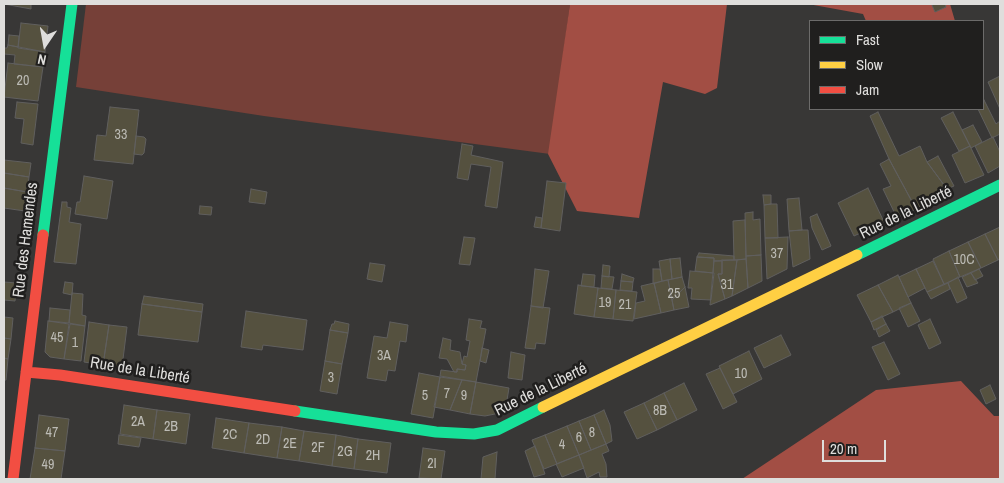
<!DOCTYPE html>
<html>
<head>
<meta charset="utf-8">
<style>
	body { margin:0 }
	#map { position:relative; width:1004px; height:483px; overflow:hidden; background:#383736; font-family:"Archivo Narrow",sans-serif }
	canvas { display:block }
	.frame { position:absolute; inset:0; border:5px solid #dfdedc; pointer-events:none }
	.legend { position:absolute; left:809px; top:20px; width:175px; height:90px; box-sizing:border-box; background:#201f1e; border:1px solid #6c6b6a; margin:0; padding:6px 9px; list-style:none; font-size:15px; color:#dfdedc }
	.legend li { display:flex; align-items:center; gap:10px; height:25px }
	.legend b { width:25px; border:1px solid #6c6b6a }
	.north { position:absolute; left:20px; top:20px; width:50px; height:50px; -webkit-text-stroke:4px #201f1e; paint-order:stroke; rotate:192deg; font-size:14px; font-weight:700; line-height:20px; text-align:center; color:#dfdedc }
	.north::after { content:''; display:block; margin:auto; width:18px; height:22px; background:#dfdedc; clip-path:polygon(50% 0,100% 100%,50% 72%,0 100%) }
	.scale { position:absolute; left:822px; top:440px; width:64px; height:22px; box-sizing:border-box; border:2px solid #dfdedc; border-top:0; padding-left:6px; font-size:15px; line-height:18px; white-space:nowrap; color:#dfdedc; -webkit-text-stroke:4px #201f1e; paint-order:stroke }
</style>
</head>
<body>
<div id="map">
<canvas width="1004" height="483"></canvas>
<div class="frame"></div>
<ul class="legend">
<li><b style="height:6px;background:#16e098"></b>Fast</li>
<li><b style="height:6px;background:#ffcf43"></b>Slow</li>
<li><b style="height:6px;background:#f24e42"></b>Jam</li>
</ul>
<div class="north">N</div>
<div class="scale">20 m</div>
</div>
<script>
const ctx = document.querySelector('canvas').getContext('2d');
ctx.lineJoin = 'round';
function paint(path, color) { ctx.fillStyle = color; ctx.fill(path, 'evenodd'); }
const poly = rows => new Path2D(rows.map(r => 'M' + r).join(''));
function trace(path, color, width, dash) { ctx.strokeStyle = color; ctx.lineWidth = width; ctx.lineCap = dash ? 'butt' : 'round'; ctx.setLineDash(dash || []); ctx.stroke(path); }
function drawText(font, color, halo, rows, align = 'center') {
  ctx.font = font + ' "Archivo Narrow",sans-serif'; ctx.lineWidth = 5; ctx.setLineDash([]); ctx.textBaseline = 'middle'; ctx.strokeStyle = halo; ctx.fillStyle = color; for (const [text, x, y, turn = 0] of rows) {
    ctx.save(); ctx.translate(x, y); ctx.rotate((+turn || 0) * Math.PI / 180); ctx.textAlign = isNaN(turn) ? turn : align; if (halo) ctx.strokeText(text, 0, 0); ctx.fillText(text, 0, 0); ctx.restore();
  }
}
paint(poly([
	[86,4,570,4,550,154,264,116,76,87]
]), '#764038');
paint(poly([
	[570,4,727,4,717,88,705,94,663,82,639,218,577,211,548,154],
	[808,4,950,4,955,21,866,21,863,14],
	[961,381,994,416,1000,416,1000,479,742,479,876,390]
]), '#a24e44');
const building = poly([
	[4,4,31,4,31,9,4,4],
	[934,4,945,4,946,7,935,12,932,5,934,4],
	[21,23,48,26,45,52,18,48,21,23],
	[9,35,19,36,18,47,8,45,9,35],
	[8,45,45,52,43,67,14,64,15,55,4,54,4,48,7,48,8,45],
	[8,63,43,67,38,101,4,97,8,63],
	[1000,76,1000,109,988,82,1000,76],
	[984,100,996,124,1000,121,1000,134,992,138,978,109,983,109,984,100],
	[17,102,38,104,33,145,21,143,24,119,15,118,17,102],
	[110,107,139,110,133,164,94,160,97,135,106,136,110,107],
	[878,112,899,156,920,146,927,162,947,189,942,190,944,196,916,209,889,159,870,116,878,112],
	[953,112,970,146,959,151,941,118,953,112],
	[973,125,982,142,971,148,962,130,973,125],
	[136,136,144,137,146,139,144,153,142,155,134,154,136,136],
	[993,137,1000,152,1000,166,988,173,975,146,993,137],
	[462,144,473,146,471,155,503,162,497,208,485,206,491,167,471,164,468,180,457,178,462,144],
	[970,146,984,175,965,183,952,155,970,146],
	[938,156,954,186,947,189,927,162,938,156],
	[889,159,916,209,897,218,883,189,891,186,880,164,889,159],
	[4,160,31,163,29,177,4,173,4,160],
	[4,173,29,177,27,192,4,188,4,173],
	[84,176,113,181,107,219,75,214,77,202,80,202,84,176],
	[547,181,566,183,560,231,541,228,547,181],
	[4,188,27,192,25,211,4,208,4,188],
	[868,188,884,222,854,236,838,203,868,188],
	[251,189,267,192,265,204,249,202,251,189],
	[763,195,771,195,771,204,764,205,763,195],
	[799,198,802,230,789,231,787,199,799,198],
	[62,202,67,202,67,207,71,208,69,222,81,224,76,264,54,262,62,202],
	[771,204,777,204,778,238,765,238,764,205,771,204],
	[200,206,212,207,211,215,199,214,200,206],
	[753,212,753,220,760,219,761,255,746,256,745,213,753,212],
	[817,214,831,246,822,250,812,228,810,217,817,214],
	[536,217,542,218,541,228,534,227,536,217],
	[745,220,746,259,734,260,733,221,745,220],
	[1000,227,1000,259,998,260,985,234,1000,227],
	[802,230,808,230,810,259,793,267,789,231,802,230],
	[985,234,998,260,981,268,968,242,985,234],
	[464,237,475,238,470,265,459,264,464,237],
	[788,237,787,269,767,279,765,238,788,237],
	[968,242,981,268,960,277,949,251,968,242],
	[949,251,960,277,944,284,933,259,949,251],
	[699,253,734,256,734,260,714,261,714,258,697,257,699,253],
	[761,255,762,281,748,288,746,256,761,255],
	[697,257,714,258,713,273,695,271,697,257],
	[680,258,682,277,672,279,670,259,680,258],
	[670,259,672,279,662,281,659,261,670,259],
	[746,259,748,288,732,296,737,260,746,259],
	[722,260,737,260,732,296,725,299,718,274,722,274,722,260],
	[714,261,722,261,722,274,718,274,725,299,710,305,714,261],
	[933,261,944,284,927,292,916,269,933,261],
	[370,263,385,265,382,282,367,279,370,263],
	[603,265,610,266,609,277,602,276,603,265],
	[535,269,549,271,543,308,531,306,535,269],
	[653,269,660,269,662,281,653,284,653,269],
	[916,269,925,288,908,297,899,277,916,269],
	[979,269,983,276,975,280,971,273,979,269],
	[690,271,714,273,711,300,691,299,692,288,688,288,690,271],
	[971,273,978,283,967,287,962,277,971,273],
	[583,274,595,275,594,287,581,286,583,274],
	[622,274,634,278,633,282,621,281,622,274],
	[898,275,911,303,893,312,878,285,898,275],
	[602,276,614,277,612,289,601,288,602,276],
	[682,277,685,287,672,300,668,280,682,277],
	[958,277,967,298,957,303,948,283,958,277],
	[668,280,674,310,661,313,654,283,668,280],
	[621,281,633,282,632,291,620,290,621,281],
	[4,282,17,283,15,301,4,300,4,282],
	[65,282,73,283,72,295,63,293,65,282],
	[654,283,661,313,634,319,636,303,645,301,641,286,654,283],
	[948,283,950,289,931,299,927,292,948,283],
	[578,285,598,288,594,317,574,314,578,285],
	[878,285,893,312,871,322,857,295,878,285],
	[685,287,689,307,674,310,672,300,685,287],
	[598,288,616,290,613,319,594,317,598,288],
	[616,290,637,292,633,321,613,319,616,290],
	[72,293,83,294,82,315,86,316,85,326,69,323,72,293],
	[144,296,203,304,202,312,142,304,144,296],
	[911,303,920,321,908,327,899,308,911,303],
	[142,304,202,312,198,342,138,335,142,304],
	[531,306,550,308,545,344,536,343,535,349,525,348,531,306],
	[50,308,70,310,69,323,49,321,50,308],
	[246,311,307,320,303,350,263,345,262,350,241,347,246,311],
	[882,316,886,324,874,330,871,322,882,316],
	[4,317,13,318,11,339,4,338,4,317],
	[469,319,482,321,480,328,486,329,476,382,440,376,441,370,457,372,457,369,465,370,466,365,462,364,464,356,467,357,470,341,466,340,469,319],
	[930,319,941,343,929,349,918,325,930,319],
	[48,321,69,324,64,359,50,357,45,352,48,321],
	[335,321,349,324,348,333,330,330,332,324,334,324,335,321],
	[89,322,109,325,103,365,84,362,89,322],
	[390,322,408,325,406,342,400,341,395,371,388,370,386,381,367,378,374,336,387,338,390,322],
	[70,324,85,326,81,361,64,359,70,324],
	[886,324,890,331,879,337,876,330,886,324],
	[109,325,127,327,122,367,103,365,109,325],
	[330,330,348,333,342,364,325,361,330,330],
	[781,335,791,355,764,368,754,348,781,335],
	[4,338,11,339,8,359,4,358,4,338],
	[443,338,451,340,450,350,460,352,462,364,466,365,465,370,457,369,457,372,454,372,447,359,439,358,443,338],
	[884,342,900,374,888,380,872,347,884,342],
	[482,348,489,350,486,363,480,361,482,348],
	[749,351,762,379,733,394,719,366,749,351],
	[511,352,525,355,522,380,508,378,511,352],
	[4,358,8,359,6,380,4,380,4,358],
	[325,361,342,364,337,394,320,391,325,361],
	[720,368,737,402,723,409,706,374,720,368],
	[419,373,440,377,433,418,411,414,419,373],
	[440,377,462,380,450,410,434,407,440,377],
	[462,380,476,382,470,414,450,410,462,380],
	[476,382,509,388,505,412,485,416,470,414,476,382],
	[684,383,697,410,677,420,664,393,684,383],
	[990,385,996,399,986,404,980,390,990,385],
	[664,393,677,420,657,430,644,403,664,393],
	[644,403,657,430,637,439,624,412,644,403],
	[124,405,157,410,153,439,120,434,124,405],
	[157,410,190,414,186,444,153,439,157,410],
	[604,410,610,425,612,441,606,444,594,415,604,410],
	[39,415,69,419,65,451,35,448,39,415],
	[594,415,606,444,591,450,579,421,594,415],
	[216,418,249,423,244,453,212,448,216,418],
	[579,421,591,450,579,455,567,426,579,421],
	[249,423,282,427,277,458,244,453,249,423],
	[567,426,579,455,557,464,545,435,567,426],
	[282,427,304,431,299,461,277,458,282,427],
	[304,431,336,435,332,466,299,461,304,431],
	[119,435,141,438,139,447,118,444,119,435],
	[336,435,358,439,354,469,332,466,336,435],
	[545,435,557,464,544,469,532,440,545,435],
	[358,439,391,443,387,473,354,469,358,439],
	[606,444,609,451,602,454,606,464,607,477,600,477,599,472,587,478,579,455,606,444],
	[535,446,545,474,534,477,525,451,535,446],
	[35,448,65,451,61,479,30,479,35,448],
	[423,448,445,451,441,479,419,478,423,448],
	[497,452,495,479,481,479,483,457,497,452],
	[579,455,584,468,562,477,556,464,579,455]
]);
paint(building, '#55513f');
trace(building, '#605f5e', 1);
trace(poly([
	[43,235,72,4],
	[857,255,1000,185],
	[295,411,436,432,474,434,497,430,543,407]
]), '#16e098', 11);
trace(poly([
	[543,407,857,255]
]), '#ffcf43', 11);
trace(poly([
	[26,372,60,375,295,411],
	[13,479,43,235]
]), '#f24e42', 11);
drawText('14px', '#bcbbb5', null, [
	["20",23,81],
	["33",121,135],
	["37",777,254],
	["10C",964,260],
	["31",727,285],
	["25",674,294],
	["19",605,303],
	["21",625,305],
	["45",57,338],
	["1",75,343],
	["3A",384,356],
	["10",741,374],
	["3",331,378],
	["7",447,394],
	["5",425,396],
	["9",464,396],
	["8B",660,411],
	["2A",138,422],
	["2B",171,427],
	["47",52,433],
	["8",592,433],
	["2C",230,435],
	["6",579,438],
	["2D",263,440],
	["2E",290,444],
	["4",562,445],
	["2F",318,448],
	["2G",345,452],
	["2H",373,456],
	["2I",432,464],
	["49",48,465]
]);
drawText('16px', '#dfdedc', '#201f1e', [
	["Rue de la Liberté",906,213,-26],
	["Rue des Hamendes",26,240,-83],
	["Rue de la Liberté",140,371,9],
	["Rue de la Liberté",541,390,-26]
]);
</script>
</body>
</html>
